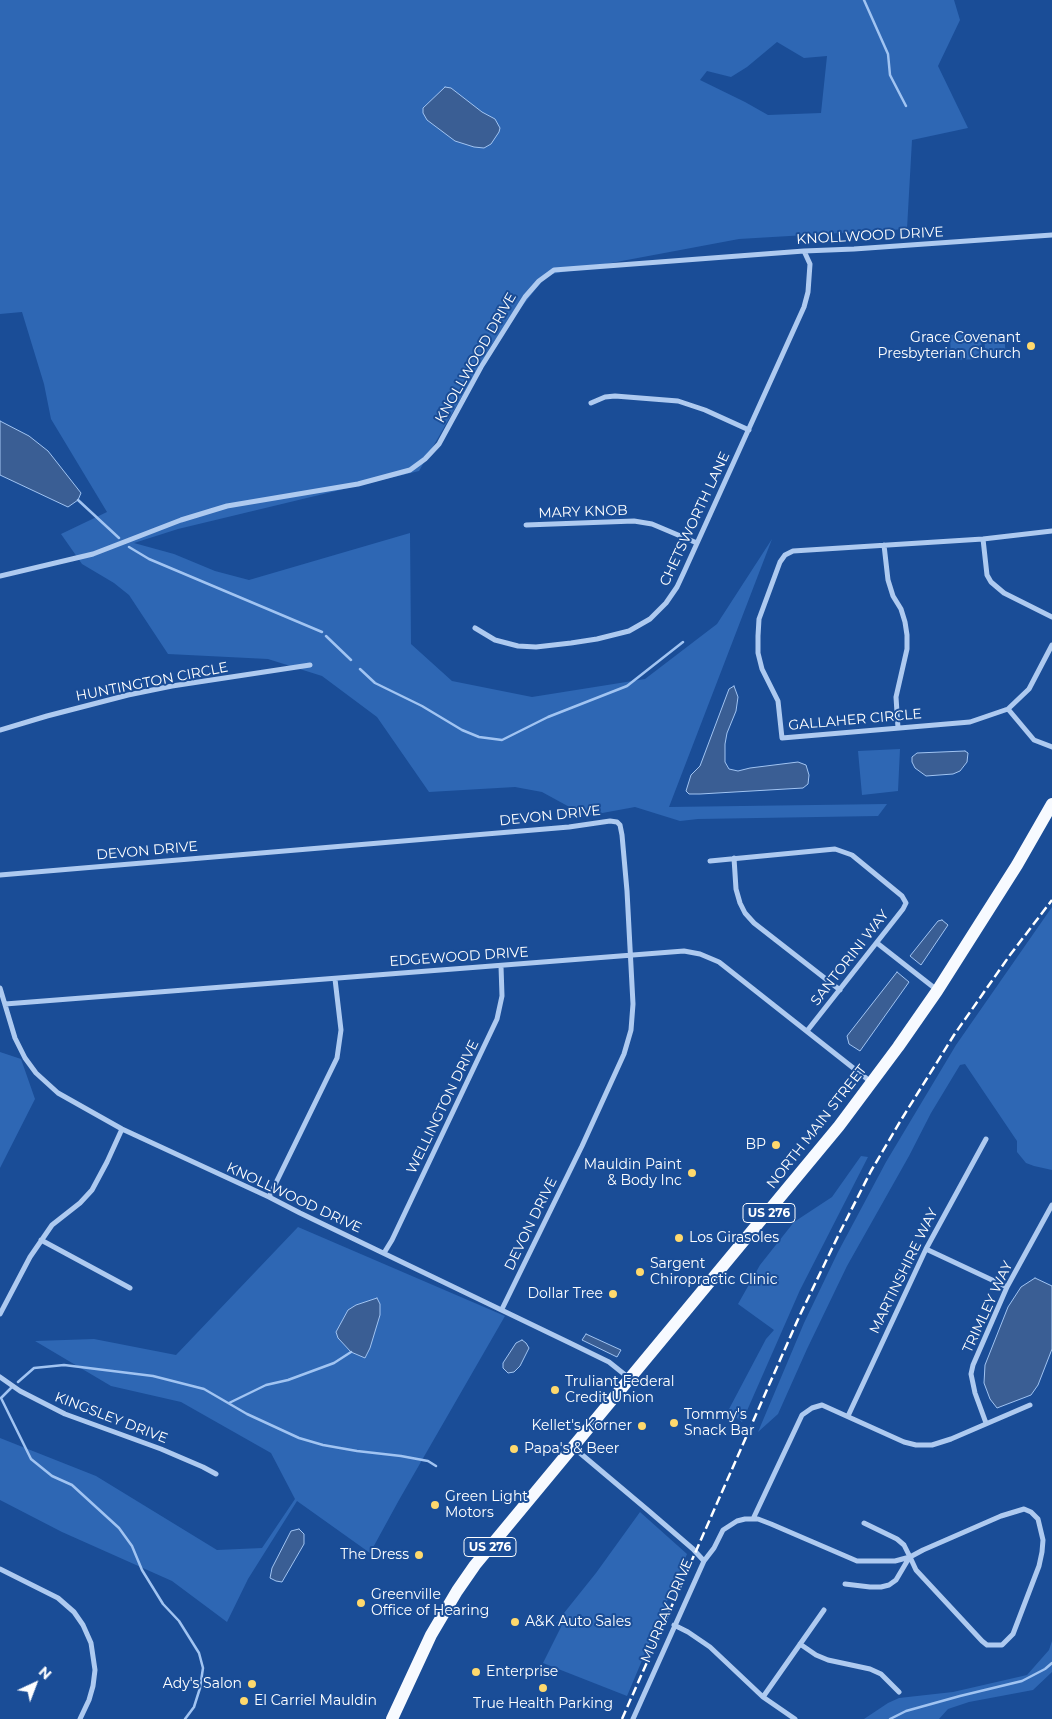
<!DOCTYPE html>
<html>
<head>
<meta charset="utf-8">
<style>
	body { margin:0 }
	#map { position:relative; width:1052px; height:1719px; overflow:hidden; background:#1a4d97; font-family:Montserrat,sans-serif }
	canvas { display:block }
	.north { position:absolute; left:10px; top:1659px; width:50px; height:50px; -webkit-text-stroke:4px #1a4d97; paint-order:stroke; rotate:43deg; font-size:14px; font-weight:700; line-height:20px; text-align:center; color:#fff }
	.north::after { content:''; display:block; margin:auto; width:18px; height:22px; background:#fff; clip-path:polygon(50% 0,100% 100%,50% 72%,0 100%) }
</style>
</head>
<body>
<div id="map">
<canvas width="1052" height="1719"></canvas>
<div class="north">N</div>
</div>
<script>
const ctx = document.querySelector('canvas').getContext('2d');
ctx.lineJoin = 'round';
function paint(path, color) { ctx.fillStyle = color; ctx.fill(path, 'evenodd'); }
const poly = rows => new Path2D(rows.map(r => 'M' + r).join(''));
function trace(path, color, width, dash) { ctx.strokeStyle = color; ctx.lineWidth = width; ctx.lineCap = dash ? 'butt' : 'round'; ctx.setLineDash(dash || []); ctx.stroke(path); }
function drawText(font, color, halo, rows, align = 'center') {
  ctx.font = font + ' Montserrat,sans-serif'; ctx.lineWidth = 4; ctx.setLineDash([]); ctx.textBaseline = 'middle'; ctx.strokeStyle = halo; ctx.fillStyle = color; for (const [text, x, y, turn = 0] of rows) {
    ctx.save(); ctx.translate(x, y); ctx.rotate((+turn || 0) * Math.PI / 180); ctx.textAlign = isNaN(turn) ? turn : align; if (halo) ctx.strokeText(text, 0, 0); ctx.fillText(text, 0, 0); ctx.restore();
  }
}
paint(poly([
	[0,0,954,0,960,20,938,66,968,128,912,140,907,229,739,239,547,275,492,344,419,471,178,529,134,543,174,554,215,571,249,580,410,533,411,644,452,681,532,697,645,679,717,624,772,539,669,807,887,804,878,816,698,819,680,821,635,807,586,816,542,792,515,787,429,792,377,717,322,676,268,659,168,654,129,595,114,583,82,564,61,534,107,512,51,419,44,384,22,312,0,314],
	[777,42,804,58,827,56,821,113,768,115,745,102,700,80,707,71,731,77,747,67],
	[981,334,982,359,951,360,950,335],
	[1004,335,1006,357,986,359,984,337],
	[900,749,898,791,862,795,858,751],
	[1052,907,1052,1170,1034,1166,1026,1163,1017,1152,1017,1141,965,1064,960,1065,931,1113,909,1156,847,1266,807,1349,778,1414,758,1432,804,1323,838,1252,886,1162,956,1045],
	[0,1052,21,1059,35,1099,0,1168],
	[861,1156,868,1157,800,1290,742,1422,728,1411,766,1339,774,1330,738,1304,760,1265,794,1222,832,1197],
	[298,1227,505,1316,399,1500,370,1553,297,1501,248,1579,227,1622,172,1581,62,1532,0,1500,0,1438,96,1476,217,1550,262,1548,295,1499,271,1453,181,1402,111,1386,35,1341,94,1339,176,1355],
	[640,1512,687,1554,627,1696,543,1663,561,1627,556,1623,596,1573],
	[1052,1641,1052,1672,1033,1690,969,1702,948,1709,939,1719,864,1719,888,1703,899,1698,953,1692,1027,1675,1049,1650]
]), '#2e67b4');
const water = poly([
	[445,87,451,88,482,112,495,119,500,128,499,132,491,144,484,148,474,147,455,141,427,120,423,113,423,108,445,87],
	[0,421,29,436,48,451,81,493,78,500,68,507,0,475,0,421],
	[734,686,738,697,736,711,727,733,725,744,725,762,729,769,738,771,750,768,798,762,806,765,809,775,808,784,803,788,700,794,689,794,686,791,691,775,700,766,729,689,734,686],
	[965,751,968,753,967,762,960,771,953,774,926,776,915,768,912,762,912,757,917,753,965,751],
	[942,920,948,925,921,965,910,956,938,921,942,920],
	[897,972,909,982,860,1051,849,1044,847,1036,897,972],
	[1035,1278,1052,1286,1052,1349,1038,1385,1031,1395,997,1408,990,1399,984,1383,985,1365,1008,1307,1021,1287,1035,1278],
	[377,1298,380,1304,380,1315,370,1348,365,1358,351,1352,338,1338,336,1332,348,1310,356,1305,377,1298],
	[586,1334,621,1350,617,1357,582,1340,586,1334],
	[522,1340,526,1343,529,1348,520,1366,514,1372,508,1373,503,1368,503,1363,516,1343,522,1340],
	[299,1529,304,1534,304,1544,282,1582,276,1581,270,1578,272,1568,291,1531,299,1529]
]);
paint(water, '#3a5e94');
trace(water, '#a1c4f2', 1);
trace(poly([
	[864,0,888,54,890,75,906,106],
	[78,500,119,538],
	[129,547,149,559,322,632],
	[326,636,351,660],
	[360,669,375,683,422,706,462,730,479,737,502,740,548,717,627,686,683,642],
	[18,1382,34,1368,64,1365,153,1376,204,1389,247,1414,299,1438,323,1445,357,1451,401,1456,428,1461,436,1466],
	[1,1398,31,1459,52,1476,72,1485,119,1528,132,1546,142,1570,163,1604,179,1621,199,1653,203,1668,200,1688,194,1707,185,1719],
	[1,1398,12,1387],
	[229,1403,266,1385,288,1380,334,1363,351,1352],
	[890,1719,906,1711,960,1696,1022,1681,1045,1669,1052,1663]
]), '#a1c4f2', 2.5);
trace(poly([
	[591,403,605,397,615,396,678,401,705,410,749,430],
	[526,525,634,521,652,524,697,543],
	[1052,531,983,539,793,551,785,555,780,562,759,619,758,636,758,653,762,669,778,701,782,738,970,722,1008,709,1029,689,1052,645],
	[983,539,987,575,991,582,1004,593,1052,617],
	[884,545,888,580,893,596,901,609,905,622,907,635,907,649,896,697,898,728],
	[0,576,93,554,181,520,227,506,358,484,410,470,425,459,439,444,481,367,525,297,539,281,554,270,804,251,854,249,1052,235],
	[475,628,495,640,518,646,536,647,571,643,597,639,629,631,650,619,666,603,677,587,684,572,804,307,808,292,810,264,804,251],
	[1008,709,1034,740,1052,747],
	[0,730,47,716,128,695,172,686,310,665],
	[734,858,736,889,740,903,745,913,754,923,840,990],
	[710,861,835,849,852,855,902,896,906,903,903,909,807,1031],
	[0,875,569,827,610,821,617,822,620,825,622,835,627,891,633,1004,631,1030,624,1054,582,1146,502,1309],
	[877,943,937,990],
	[0,988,15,1038,25,1058,36,1073,58,1093,122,1129,269,1197,300,1213,570,1343,609,1362,629,1378],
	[5,1004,684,951,700,954,719,962,871,1082],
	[269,1197,337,1058,341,1030,335,979],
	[41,1240,130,1288],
	[926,1249,1007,1287],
	[384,1253,392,1240,497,1019,502,996,501,966],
	[0,1314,30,1257,52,1225,80,1203,92,1190,107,1162,122,1129],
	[0,1377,20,1391,65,1414,161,1449,203,1467,216,1474],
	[848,1416,926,1249,986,1139],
	[986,1423,975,1393,971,1374,973,1365,1007,1287,1052,1205],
	[574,1448,650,1512,693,1549,704,1561],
	[753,1519,802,1415,812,1408,822,1405,904,1442,916,1445,932,1445,951,1439,1030,1405],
	[0,1569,58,1598,74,1612,83,1625,91,1643,95,1670,93,1686,89,1700,80,1719],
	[845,1584,870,1587,881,1587,889,1585,896,1580,909,1558],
	[674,1625,688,1632,710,1647,763,1697,795,1719],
	[800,1644,816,1655,828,1660,870,1669,881,1674,899,1692],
	[763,1697,824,1610],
	[633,1719,704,1561,714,1548,723,1530,737,1521,745,1519,758,1519,771,1524,857,1561,895,1561,910,1557,923,1550,1001,1516,1024,1509,1031,1512,1038,1519,1043,1540,1042,1552,1039,1566,1013,1634,1002,1645,987,1645,982,1641,916,1570,910,1557,904,1545,897,1539,864,1523]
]), '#aecaf0', 5);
trace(poly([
	[392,1719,431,1635,457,1591,475,1565,839,1126,898,1047,937,991,1017,865,1052,804]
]), '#f7faff', 12);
trace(poly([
	[622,1719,799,1317,840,1232,871,1171,901,1120,954,1035,1010,955,1052,900]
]), '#fff', 2.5, [9, 4]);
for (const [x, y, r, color] of [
	[1031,346,5,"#ffd96d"],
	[776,1145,5,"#ffd96d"],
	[692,1173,5,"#ffd96d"],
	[679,1238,5,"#ffd96d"],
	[640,1272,5,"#ffd96d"],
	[613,1294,5,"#ffd96d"],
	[555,1390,5,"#ffd96d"],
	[674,1423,5,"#ffd96d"],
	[642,1426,5,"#ffd96d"],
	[514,1449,5,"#ffd96d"],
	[435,1505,5,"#ffd96d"],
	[419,1555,5,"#ffd96d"],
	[361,1603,5,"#ffd96d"],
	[515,1622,5,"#ffd96d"],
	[476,1672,5,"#ffd96d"],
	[252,1684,5,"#ffd96d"],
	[543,1688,5,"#ffd96d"],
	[244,1701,5,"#ffd96d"]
]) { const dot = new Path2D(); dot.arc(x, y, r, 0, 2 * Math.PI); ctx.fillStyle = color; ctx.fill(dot); trace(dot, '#1a4d97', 2); }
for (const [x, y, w] of [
	[769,1213,52],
	[490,1547,52]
]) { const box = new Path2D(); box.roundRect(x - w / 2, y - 9.5, w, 19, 4); ctx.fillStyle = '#1a4d97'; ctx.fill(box); trace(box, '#fff', 1); }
drawText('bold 12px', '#fff', null, [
	["US 276",769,1213],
	["US 276",490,1547]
]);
drawText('14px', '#fff', '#1a4d97', [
	["KNOLLWOOD DRIVE",870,236,-3],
	["KNOLLWOOD DRIVE",476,358,-60],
	["MARY KNOB",583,512,-2],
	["CHETSWORTH LANE",695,519,-65],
	["HUNTINGTON CIRCLE",152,682,-11],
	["GALLAHER CIRCLE",855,720,-5],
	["DEVON DRIVE",550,816,-6],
	["DEVON DRIVE",147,851,-5],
	["EDGEWOOD DRIVE",459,957,-4],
	["SANTORINI WAY",850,958,-52],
	["WELLINGTON DRIVE",443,1107,-64],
	["NORTH MAIN STREET",817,1127,-52],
	["KNOLLWOOD DRIVE",294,1198,25],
	["DEVON DRIVE",531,1224,-64],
	["MARTINSHIRE WAY",904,1271,-64],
	["TRIMLEY WAY",988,1307,-65],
	["KINGSLEY DRIVE",111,1418,21],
	["MURRAY DRIVE",667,1611,-67]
]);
drawText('14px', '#fff', '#1a4d97', [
	["Grace Covenant",1021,338,"right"],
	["Presbyterian Church",1021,354,"right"],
	["BP",766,1145,"right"],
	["Mauldin Paint",682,1165,"right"],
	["& Body Inc",682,1181,"right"],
	["Los Girasoles",689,1238],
	["Sargent",650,1264],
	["Chiropractic Clinic",650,1280],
	["Dollar Tree",603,1294,"right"],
	["Truliant Federal",565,1382],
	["Credit Union",565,1398],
	["Tommy's",684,1415],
	["Snack Bar",684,1431],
	["Kellet's Korner",632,1426,"right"],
	["Papa's & Beer",524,1449],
	["Green Light",445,1497],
	["Motors",445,1513],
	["The Dress",409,1555,"right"],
	["Greenville",371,1595],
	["Office of Hearing",371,1611],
	["A&K Auto Sales",525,1622],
	["Enterprise",486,1672],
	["Ady's Salon",242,1684,"right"],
	["El Carriel Mauldin",254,1701],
	["True Health Parking",543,1704,"center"]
], 'left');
</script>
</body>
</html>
